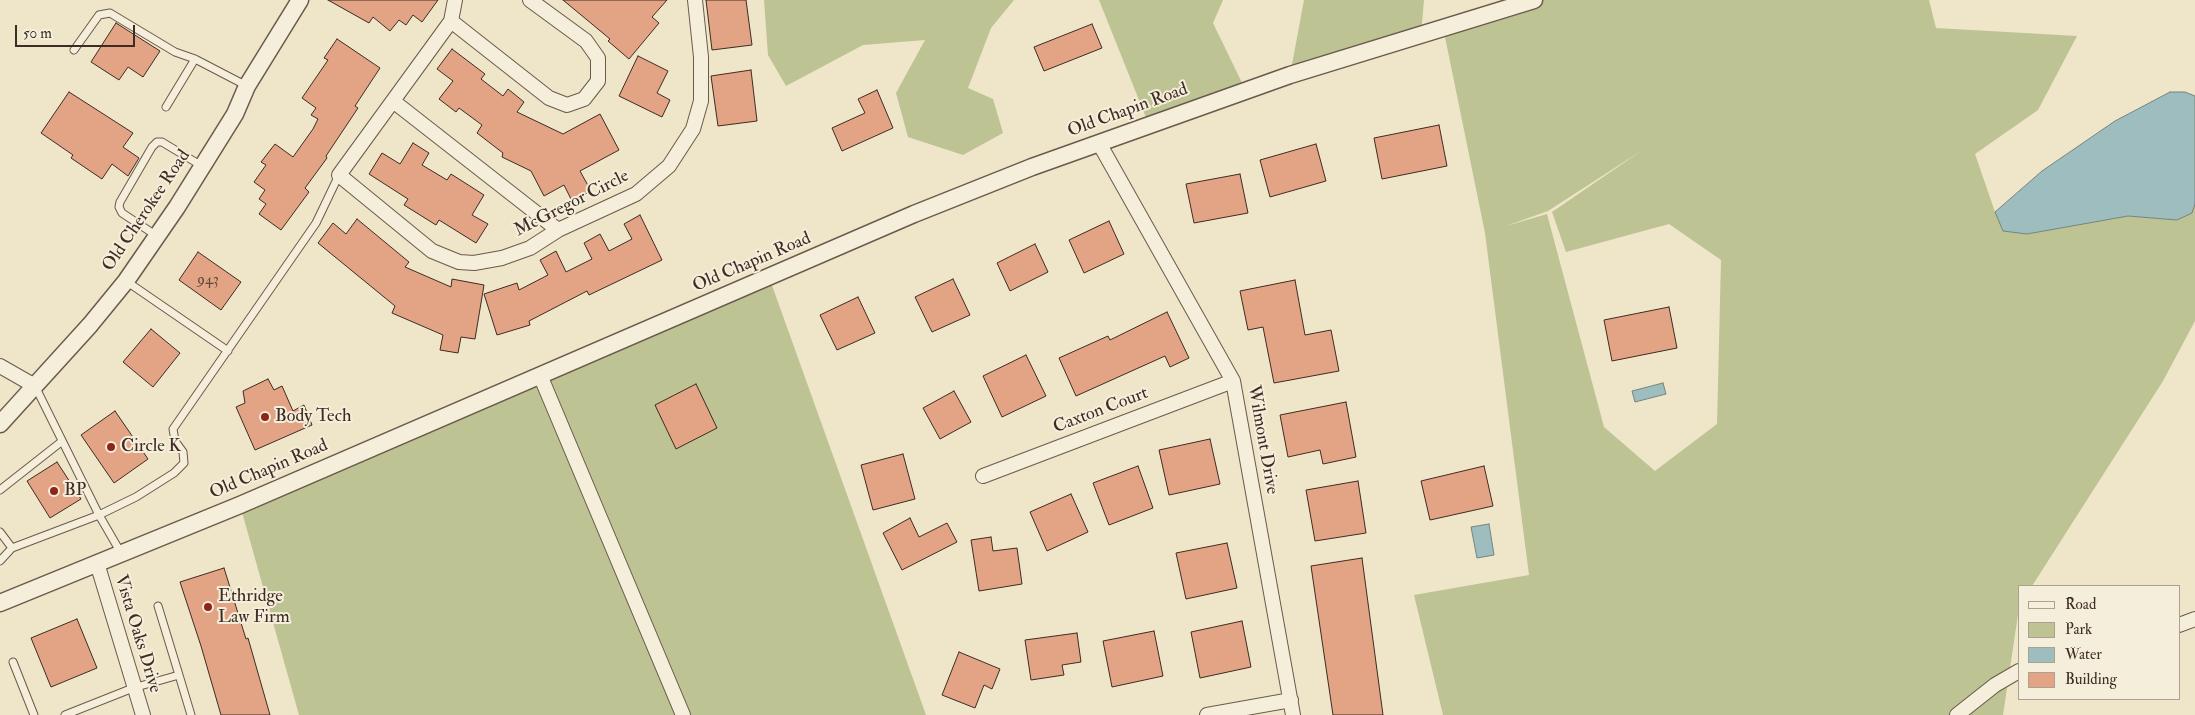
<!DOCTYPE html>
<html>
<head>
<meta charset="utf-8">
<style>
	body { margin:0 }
	#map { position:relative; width:2195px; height:715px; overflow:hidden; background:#efe5c8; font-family:"IM FELL Double Pica",serif }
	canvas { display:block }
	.legend { position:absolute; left:2018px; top:585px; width:162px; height:115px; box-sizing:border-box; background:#f5eedb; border:1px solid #aca091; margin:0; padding:6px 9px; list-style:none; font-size:15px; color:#3e2b23 }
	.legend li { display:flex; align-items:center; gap:10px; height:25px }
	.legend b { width:25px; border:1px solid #aca091 }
	.scale { position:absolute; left:15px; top:25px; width:120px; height:22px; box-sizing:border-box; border:2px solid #3e2b23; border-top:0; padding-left:6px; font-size:15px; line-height:18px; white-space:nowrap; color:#3e2b23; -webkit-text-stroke:4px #f5eedb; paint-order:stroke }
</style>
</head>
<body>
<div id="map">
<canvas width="2195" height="715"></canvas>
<ul class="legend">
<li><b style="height:6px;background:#f5eedb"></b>Road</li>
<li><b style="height:14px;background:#bdc393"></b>Park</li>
<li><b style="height:14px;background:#9dbdbe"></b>Water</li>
<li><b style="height:14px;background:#e2a484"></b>Building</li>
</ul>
<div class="scale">50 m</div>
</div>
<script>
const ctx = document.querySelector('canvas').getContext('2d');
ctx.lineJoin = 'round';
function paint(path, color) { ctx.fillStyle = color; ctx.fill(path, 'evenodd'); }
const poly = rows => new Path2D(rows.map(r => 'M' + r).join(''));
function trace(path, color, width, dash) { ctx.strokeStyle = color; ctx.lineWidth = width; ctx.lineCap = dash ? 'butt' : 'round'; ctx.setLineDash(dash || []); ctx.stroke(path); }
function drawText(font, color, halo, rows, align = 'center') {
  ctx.font = font + ' "IM FELL Double Pica",serif'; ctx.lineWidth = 4; ctx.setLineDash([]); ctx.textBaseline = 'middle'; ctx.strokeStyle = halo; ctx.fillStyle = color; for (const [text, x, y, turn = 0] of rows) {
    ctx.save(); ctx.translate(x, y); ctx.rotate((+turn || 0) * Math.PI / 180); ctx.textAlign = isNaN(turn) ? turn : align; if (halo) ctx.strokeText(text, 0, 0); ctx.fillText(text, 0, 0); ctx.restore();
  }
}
paint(poly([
	[764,0,1014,0,991,28,968,88,993,99,1003,133,963,155,908,137,896,93,925,40,863,45,786,86,768,55],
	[1099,0,1223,0,1213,23,1246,91,1149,125],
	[1304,0,1424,0,1421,34,1290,75],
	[1522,0,1929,0,1936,28,2077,36,2038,110,1975,154,1995,212,2027,234,2128,216,2177,220,2195,188,2195,321,2163,381,2032,586,2019,586,2019,608,2003,715,1443,715,1414,595,1529,575,1485,233,1443,27],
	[1644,149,1552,212,1566,252,1669,224,1721,260,1717,424,1655,471,1604,427,1547,214,1506,226,1548,211],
	[769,277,926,715,299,715,240,505]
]), '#bdc393');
const water = poly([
	[2170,92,2185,92,2195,96,2195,204,2192,213,2177,220,2128,216,2027,234,2003,231,1995,212,2042,171,2115,121,2170,92],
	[1663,383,1666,394,1635,402,1632,391,1663,383],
	[1489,524,1494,555,1477,558,1471,527,1489,524]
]);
paint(water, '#9dbdbe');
trace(water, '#778380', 1);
const building = poly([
	[328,0,438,0,422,22,413,15,406,25,399,20,390,31,373,17,369,23,328,0],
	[563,0,667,0,652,17,659,23,629,59,608,41,610,39,563,0],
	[706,0,746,0,752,45,712,50,706,0],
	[116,23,160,51,143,77,128,67,119,80,91,62,116,23],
	[1092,24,1102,48,1044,71,1034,47,1092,24],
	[337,39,380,68,355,106,358,108,326,156,327,158,305,188,309,192,281,230,259,214,266,204,259,199,265,190,254,182,266,165,261,162,275,144,293,157,313,129,318,119,311,115,316,108,302,98,328,60,324,58,337,39],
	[452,49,485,74,481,79,503,96,508,89,524,102,517,112,563,134,600,114,619,150,580,171,591,191,572,201,564,185,544,196,531,171,502,157,503,153,477,133,482,125,459,108,456,112,439,99,453,81,437,69,452,49],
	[638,56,668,71,657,93,670,100,662,117,619,96,638,56],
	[751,70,757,121,718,126,711,76,751,70],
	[877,90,893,128,842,151,832,128,865,113,858,99,877,90],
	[69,92,133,133,123,147,139,158,128,176,112,164,102,179,71,158,73,155,41,133,69,92],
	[1439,125,1447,166,1382,179,1374,138,1439,125],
	[413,143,429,153,422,165,447,180,451,174,484,195,472,215,488,224,476,243,439,220,436,225,404,205,408,199,369,174,382,153,400,164,413,143],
	[1316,144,1326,181,1270,197,1260,160,1316,144],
	[1240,174,1248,213,1194,223,1186,184,1240,174],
	[640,215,662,260,589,295,587,291,529,321,530,325,497,335,484,294,517,283,519,290,548,275,540,260,556,251,566,272,592,259,584,243,600,234,609,251,632,239,624,224,640,215],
	[357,219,409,262,405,267,451,287,452,279,484,285,475,339,461,337,458,353,440,350,443,335,392,313,395,306,318,243,333,223,346,234,357,219],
	[1109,221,1124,254,1084,273,1069,240,1109,221],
	[1035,244,1048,272,1010,291,997,263,1035,244],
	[198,252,241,282,221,310,179,280,198,252],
	[953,279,970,315,932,332,915,297,953,279],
	[1295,280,1305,335,1331,330,1339,371,1274,383,1263,327,1248,330,1240,291,1295,280],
	[858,297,875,333,837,350,820,315,858,297],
	[1669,307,1677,348,1612,361,1604,320,1669,307],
	[1167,312,1189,358,1170,367,1165,356,1076,396,1059,358,1108,336,1110,340,1167,312],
	[151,329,180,353,153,387,123,362,151,329],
	[1026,355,1046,396,1002,417,983,376,1026,355],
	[268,379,274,390,282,386,293,411,304,405,312,425,255,450,236,407,245,403,243,391,268,379],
	[696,384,717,428,676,449,655,405,696,384],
	[954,391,971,422,940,439,923,408,954,391],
	[1346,402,1356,457,1323,464,1320,450,1288,457,1280,415,1346,402],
	[115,411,148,459,114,483,81,435,115,411],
	[1210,439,1220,484,1169,495,1159,450,1210,439],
	[903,454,915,499,873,510,861,465,903,454],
	[57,462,81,499,50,518,27,481,57,462],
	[1138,466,1153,508,1109,525,1093,483,1138,466],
	[1484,466,1493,506,1430,520,1421,481,1484,466],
	[1358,481,1366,533,1315,541,1306,490,1358,481],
	[1071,494,1088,532,1047,551,1030,512,1071,494],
	[910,518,919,537,947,523,957,542,902,570,883,533,910,518],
	[991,537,993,551,1017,548,1022,584,979,591,971,540,991,537],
	[1227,543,1237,588,1186,599,1176,553,1227,543],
	[1362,558,1383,715,1333,715,1311,566,1362,558],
	[224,568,246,639,248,638,270,715,221,715,201,646,180,582,224,568],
	[77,619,97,668,51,687,31,638,77,619],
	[1242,621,1251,667,1200,678,1191,632,1242,621],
	[1154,631,1163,676,1112,687,1103,641,1154,631],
	[1077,633,1081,662,1062,665,1064,675,1031,680,1025,640,1077,633],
	[959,652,1000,669,992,689,984,685,975,708,942,695,959,652]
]);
paint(building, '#e2a484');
trace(building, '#3e2b23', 1);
const service = poly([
	[74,50,99,15,110,13,175,52,195,59,247,86],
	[166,107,195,59],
	[157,236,122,213,119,207,120,202,152,147,157,142,162,142,202,166],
	[126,281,228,351],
	[35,386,99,515,121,553],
	[0,490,61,442],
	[0,532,12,548],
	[0,561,12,548,99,515,136,497,174,473,184,463,183,452,175,441,173,429,316,223,339,175],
	[158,606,179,675],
	[13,662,34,715],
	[65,715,133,688,179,675,191,715]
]);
const minor = poly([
	[455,0,451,21,549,98,567,105,584,99,598,81,598,58,586,41,530,0],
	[451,21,339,175,432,251,459,262,474,263,502,258,530,248,558,230,636,194,669,166,693,129,701,101,701,57,695,0],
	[393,101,558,230],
	[1099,143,1233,381,1293,715],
	[0,366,35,386],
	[540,375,683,715],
	[983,476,1233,381],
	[97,563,143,715],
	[2179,625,2195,619],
	[1207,715,1291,700],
	[1957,715,1995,685,2019,671]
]);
const tertiary = poly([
	[0,424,90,325,126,281,177,207,235,114,247,86,300,0],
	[0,603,240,505,914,214,1032,167,1290,75,1534,0]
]);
trace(service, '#6a5a4c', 9);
trace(minor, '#6a5a4c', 16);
trace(tertiary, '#6a5a4c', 19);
trace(service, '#f5eedb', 7);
trace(minor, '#f5eedb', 14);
trace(tertiary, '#f5eedb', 16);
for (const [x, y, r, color] of [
	[265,417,5,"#8f2418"],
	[111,447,5,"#8f2418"],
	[54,491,5,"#8f2418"],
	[208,607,5,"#8f2418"]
]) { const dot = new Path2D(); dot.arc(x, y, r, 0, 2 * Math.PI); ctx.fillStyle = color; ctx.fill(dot); trace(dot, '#f5eedb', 2); }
drawText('15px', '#67493b', null, [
	["943",208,281]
]);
drawText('18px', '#3e2b23', '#f5eedb', [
	["Old Chapin Road",1128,111,-20],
	["McGregor Circle",572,204,-27],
	["Old Cherokee Road",147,211,-56],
	["Old Chapin Road",752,263,-23],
	["Caxton Court",1101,411,-21],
	["Wilmont Drive",1262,440,80],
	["Old Chapin Road",269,470,-23],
	["Vista Oaks Drive",137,634,73]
]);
drawText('18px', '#3e2b23', '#f5eedb', [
	["Body Tech",275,417],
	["Circle K",121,447],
	["BP",64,491],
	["Ethridge",218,597],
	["Law Firm",218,618]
], 'left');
</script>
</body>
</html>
